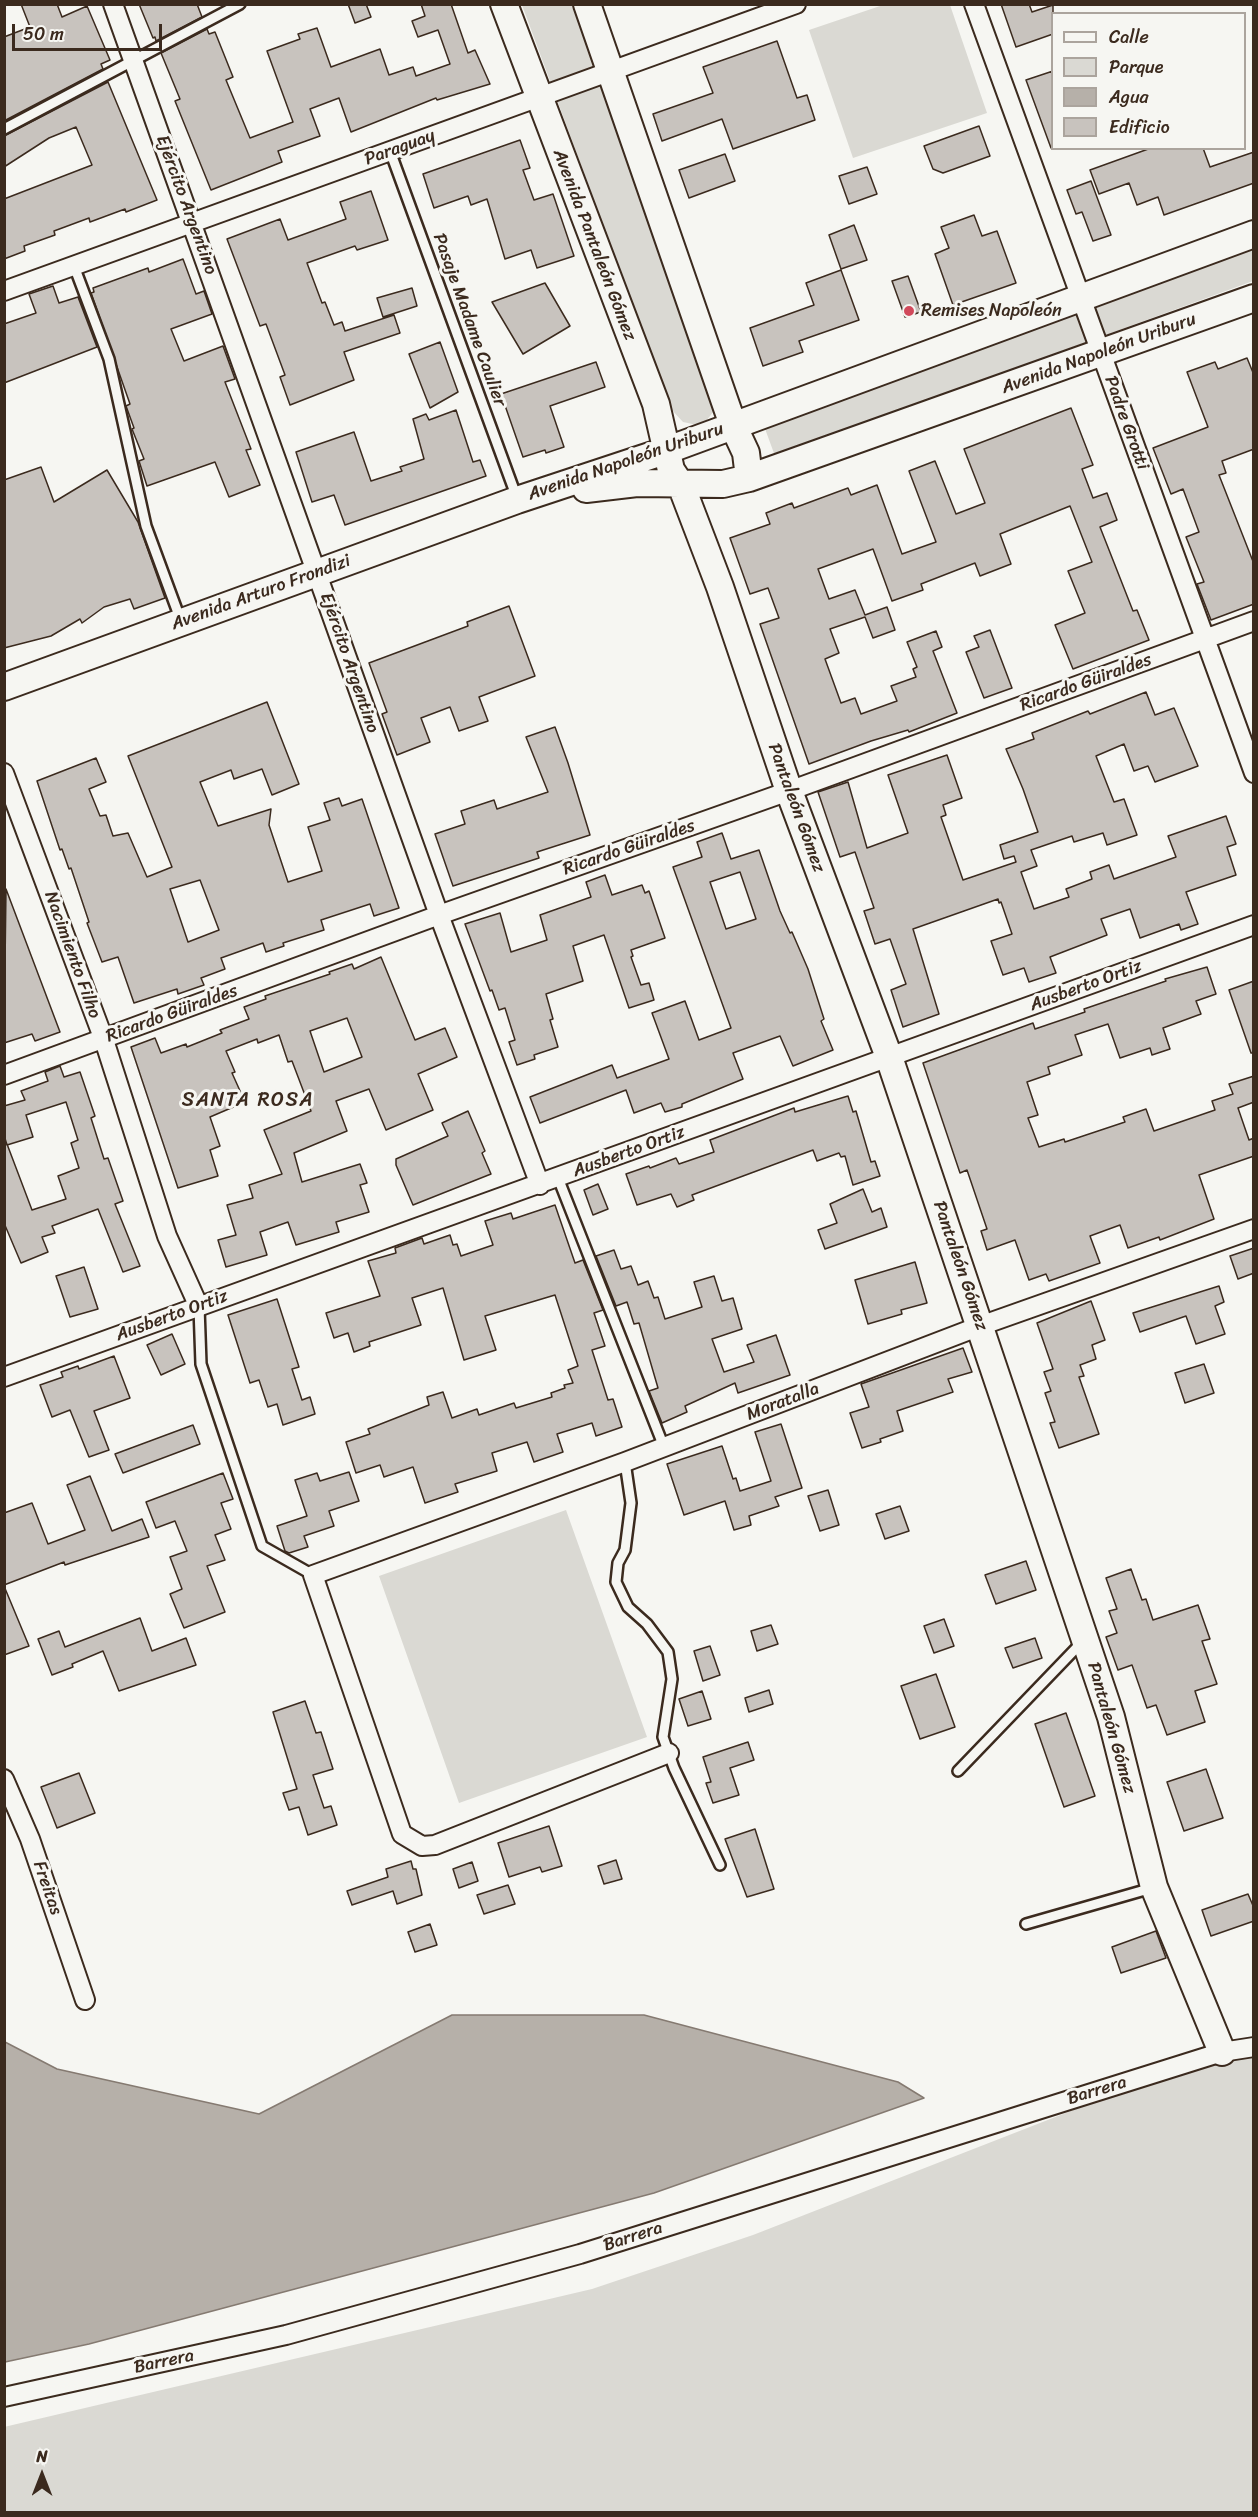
<!DOCTYPE html>
<html>
<head>
<meta charset="utf-8">
<style>
	body { margin:0 }
	#map { position:relative; width:1258px; height:2517px; overflow:hidden; background:#f6f6f2; font-family:Sriracha,sans-serif }
	canvas { display:block }
	.frame { position:absolute; inset:0; border:6px solid #3b2a1e; pointer-events:none }
	.legend { position:absolute; left:1051px; top:12px; width:195px; height:138px; box-sizing:border-box; background:#f6f6f2; border:2px solid #aba49d; margin:0; padding:8px 10px; list-style:none; font-size:18px; color:#3b2a1e }
	.legend li { display:flex; align-items:center; gap:12px; height:30px }
	.legend b { width:30px; border:2px solid #aba49d }
	.north { position:absolute; left:12px; top:2445px; width:60px; height:60px; -webkit-text-stroke:4px #f6f6f2; paint-order:stroke; rotate:0deg; font-size:16px; font-weight:700; line-height:24px; text-align:center; color:#3b2a1e }
	.north::after { content:''; display:block; margin:auto; width:21px; height:27px; background:#3b2a1e; clip-path:polygon(50% 0,100% 100%,50% 72%,0 100%) }
	.scale { position:absolute; left:12px; top:24px; width:150px; height:27px; box-sizing:border-box; border:3px solid #3b2a1e; border-top:0; padding-left:8px; font-size:18px; line-height:21px; white-space:nowrap; color:#3b2a1e; -webkit-text-stroke:4px #f6f6f2; paint-order:stroke }
</style>
</head>
<body>
<div id="map">
<canvas width="1258" height="2517"></canvas>
<div class="frame"></div>
<ul class="legend">
<li><b style="height:8px;background:#f6f6f2"></b>Calle</li>
<li><b style="height:16px;background:#dad9d3"></b>Parque</li>
<li><b style="height:16px;background:#b6b0a9"></b>Agua</li>
<li><b style="height:16px;background:#c8c3be"></b>Edificio</li>
</ul>
<div class="north">N</div>
<div class="scale">50 m</div>
</div>
<script>
const ctx = document.querySelector('canvas').getContext('2d');
ctx.lineJoin = 'round';
function paint(path, color) { ctx.fillStyle = color; ctx.fill(path, 'evenodd'); }
const poly = rows => new Path2D(rows.map(r => 'M' + r).join(''));
function trace(path, color, width, dash) { ctx.strokeStyle = color; ctx.lineWidth = width; ctx.lineCap = dash ? 'butt' : 'round'; ctx.setLineDash(dash || []); ctx.stroke(path); }
function drawText(font, color, halo, rows, align = 'center') {
  ctx.font = font + ' Sriracha,sans-serif'; ctx.lineWidth = 6; ctx.setLineDash([]); ctx.textBaseline = 'middle'; ctx.strokeStyle = halo; ctx.fillStyle = color; for (const [text, x, y, turn = 0] of rows) {
    ctx.save(); ctx.translate(x, y); ctx.rotate((+turn || 0) * Math.PI / 180); ctx.textAlign = isNaN(turn) ? turn : align; if (halo) ctx.strokeText(text, 0, 0); ctx.fillText(text, 0, 0); ctx.restore();
  }
}
paint(poly([
	[522,5,573,5,716,394,714,411,702,426,683,422,671,409],
	[883,5,950,5,987,113,853,158,809,30],
	[1253,246,1253,281,775,456,764,426],
	[566,1510,647,1737,459,1803,379,1576],
	[1222,2052,1253,2052,1253,2512,5,2512,4,2427,592,2289,753,2235]
]), '#dad9d3');
const water = poly([
	[452,2015,644,2015,898,2082,924,2098,654,2193,89,2344,5,2362,5,2042,57,2069,259,2114,452,2015]
]);
paint(water, '#b6b0a9');
trace(water, '#857a71', 1.5);
const building = poly([
	[21,4,57,4,62,17,87,6,110,60,101,64,103,69,4,121,4,37,30,27,21,4],
	[139,4,197,4,202,17,156,41,155,37,153,38,139,4],
	[348,4,366,4,371,17,355,23,348,4],
	[421,4,451,4,468,53,475,50,490,84,437,100,436,98,351,132,339,98,310,109,320,136,278,151,282,162,211,190,175,101,180,99,161,53,207,29,209,34,215,32,233,77,226,80,250,138,293,122,267,51,300,39,298,34,317,28,331,67,380,49,389,75,413,67,416,76,450,64,438,30,418,37,412,21,425,16,421,4],
	[1001,4,1029,4,1032,12,1053,5,1053,34,1016,47,1001,4],
	[777,41,797,98,807,95,815,120,733,149,722,119,662,141,653,114,713,93,703,67,777,41],
	[1053,71,1053,147,1051,148,1026,80,1053,71],
	[108,82,157,200,126,212,125,209,90,222,89,218,54,231,55,235,24,246,25,251,4,259,4,199,92,165,76,127,49,138,4,167,4,136,108,82],
	[979,126,990,156,943,173,933,169,924,146,979,126],
	[520,140,530,168,523,170,534,200,553,194,574,256,537,268,531,250,505,259,487,199,471,205,468,196,434,208,423,174,520,140],
	[1151,148,1203,148,1210,167,1254,152,1254,183,1164,215,1158,197,1137,205,1129,183,1099,194,1090,170,1151,148],
	[725,154,735,181,689,198,679,170,725,154],
	[867,167,877,194,849,204,839,176,867,167],
	[1091,181,1111,235,1093,241,1082,212,1076,214,1067,190,1091,181],
	[371,191,388,240,357,250,355,246,307,263,322,303,325,302,334,325,342,322,345,331,394,315,400,333,344,352,354,380,290,405,280,377,285,375,266,324,260,326,227,239,280,219,288,240,346,219,340,202,371,191],
	[974,215,982,236,997,231,1016,283,953,305,935,254,949,248,941,227,974,215],
	[854,225,867,260,841,269,829,235,854,225],
	[183,259,196,294,204,291,212,314,171,329,184,361,223,346,235,379,225,382,251,449,246,450,260,485,229,497,215,462,147,486,139,461,144,459,132,429,134,428,126,406,130,404,91,293,94,292,93,288,148,268,149,272,183,259],
	[841,270,859,320,799,341,803,352,763,366,750,328,814,305,806,283,841,270],
	[908,276,921,312,905,317,892,281,908,276],
	[545,283,570,326,523,354,492,302,545,283],
	[53,286,59,303,78,297,97,347,4,383,4,324,36,313,29,294,53,286],
	[412,288,417,306,383,317,377,298,412,288],
	[440,342,458,392,430,408,409,354,440,342],
	[1247,358,1254,375,1254,449,1222,461,1226,473,1219,475,1254,564,1254,604,1211,620,1197,584,1204,582,1186,537,1199,532,1183,489,1171,494,1153,448,1208,427,1187,372,1215,362,1218,369,1247,358],
	[596,362,605,387,550,406,564,447,546,453,545,450,523,457,501,394,596,362],
	[1071,408,1093,465,1082,469,1093,498,1107,493,1117,520,1100,527,1133,611,1137,610,1149,640,1073,669,1055,625,1085,613,1068,571,1092,562,1070,506,1000,534,1011,564,980,576,975,563,921,584,923,590,892,601,873,549,818,569,829,599,855,590,865,615,887,607,895,630,873,638,865,617,830,629,839,653,825,659,841,703,855,698,861,714,897,701,891,686,916,677,913,669,917,667,907,642,936,631,942,647,933,651,957,713,909,732,908,730,871,741,809,764,760,624,779,618,768,588,750,594,730,538,770,524,766,513,792,503,794,508,848,488,851,495,877,485,902,554,936,542,909,471,935,461,956,514,985,503,964,449,1071,408],
	[456,410,473,462,480,460,486,476,345,525,334,495,312,502,296,452,354,432,371,481,402,471,400,467,424,459,413,419,426,414,429,420,456,410],
	[41,467,54,502,107,470,138,522,165,598,134,609,130,599,104,607,82,623,80,619,51,636,4,648,4,480,41,467],
	[509,606,535,676,479,697,488,721,459,731,450,707,421,718,430,742,397,755,382,714,387,712,369,663,468,626,467,622,509,606],
	[990,630,1012,688,984,698,966,652,979,647,974,636,990,630],
	[1146,692,1155,715,1174,708,1198,766,1155,782,1148,766,1134,771,1124,744,1096,756,1114,802,1124,799,1137,835,1107,845,1103,833,1074,842,1072,836,1031,850,1037,866,1021,872,1034,909,1069,897,1066,889,1092,879,1090,872,1109,865,1114,879,1176,857,1168,836,1226,816,1236,844,1227,847,1236,875,1186,892,1198,924,1181,930,1179,924,1140,938,1130,909,1101,919,1107,935,1050,957,1056,973,1029,982,1024,968,1003,975,991,941,1012,934,1001,902,999,903,998,899,913,929,939,1014,903,1027,891,990,906,984,890,939,875,944,864,911,874,908,855,852,840,857,818,792,848,782,867,848,908,833,888,775,947,755,962,798,943,805,946,815,941,817,963,880,1016,862,1014,856,1004,859,1000,845,1038,832,1023,789,1006,749,1034,739,1032,733,1088,711,1090,714,1146,692],
	[267,702,299,784,272,795,262,769,234,779,231,770,200,782,218,826,271,809,269,825,288,882,322,871,308,827,330,820,324,803,339,798,342,806,362,799,399,908,374,916,370,904,321,920,324,930,283,943,284,946,266,952,263,943,221,958,225,969,201,978,204,985,178,994,177,989,134,1003,118,957,102,962,87,923,89,922,71,868,69,869,62,849,60,850,37,781,96,758,106,782,89,789,100,816,106,815,113,836,128,833,147,877,172,867,128,756,267,702],
	[200,880,219,930,188,942,170,889,200,880],
	[555,727,568,763,590,835,537,852,539,858,453,886,435,834,465,824,461,811,494,800,497,809,548,792,526,737,555,727],
	[722,833,731,859,759,850,780,911,790,933,792,932,808,969,824,1019,821,1021,833,1050,793,1066,780,1036,733,1053,743,1079,682,1104,682,1107,665,1112,661,1103,634,1113,626,1090,540,1123,530,1097,612,1065,617,1078,669,1059,652,1013,685,1001,699,1040,731,1028,673,867,702,857,697,842,722,833],
	[740,872,756,919,726,929,710,882,740,872],
	[605,875,612,895,642,885,645,893,649,891,665,938,631,950,633,956,631,957,641,985,649,983,654,1000,629,1008,604,935,573,946,583,981,546,994,553,1019,550,1020,558,1047,534,1055,535,1059,517,1065,509,1042,515,1040,505,1008,499,1010,492,990,490,991,465,924,500,913,511,952,547,940,540,915,591,897,586,882,605,875],
	[6,889,60,1032,35,1041,32,1034,4,1043,6,889],
	[381,957,415,1040,445,1028,457,1057,418,1074,433,1110,386,1130,369,1089,336,1101,347,1131,294,1153,302,1182,360,1164,367,1183,360,1185,369,1212,336,1222,339,1232,296,1245,288,1222,260,1232,267,1255,226,1267,218,1240,236,1235,227,1205,253,1198,249,1185,282,1174,264,1130,311,1111,292,1061,288,1062,279,1035,258,1043,257,1039,226,1051,235,1072,232,1073,245,1102,210,1117,220,1146,210,1150,218,1176,178,1188,131,1047,155,1038,161,1053,186,1044,187,1047,222,1033,220,1030,249,1019,244,1007,266,999,265,996,330,974,329,972,352,964,354,969,381,957],
	[347,1018,362,1057,324,1072,310,1031,347,1018],
	[1207,967,1216,994,1196,1001,1201,1014,1163,1028,1170,1049,1152,1055,1150,1048,1120,1058,1108,1024,1075,1035,1082,1055,1048,1067,1050,1074,1027,1082,1038,1115,1028,1118,1039,1147,1064,1139,1065,1142,1125,1122,1123,1117,1146,1109,1154,1131,1215,1110,1212,1101,1233,1094,1229,1084,1254,1076,1254,1102,1238,1108,1249,1140,1254,1138,1254,1156,1199,1175,1214,1219,1160,1240,1159,1237,1128,1248,1120,1225,1090,1236,1100,1263,1049,1281,1046,1274,1029,1280,1015,1240,987,1250,981,1231,987,1229,967,1170,960,1173,923,1063,1033,1023,1035,1029,1085,1012,1084,1009,1166,981,1165,979,1207,967],
	[1254,981,1254,1053,1251,1053,1229,990,1254,981],
	[60,1066,64,1077,80,1072,95,1116,91,1118,104,1159,108,1158,123,1201,115,1204,140,1266,123,1272,98,1209,52,1226,55,1233,42,1237,48,1252,21,1263,4,1223,4,1144,7,1144,32,1210,66,1199,58,1176,79,1168,71,1143,78,1140,66,1102,26,1115,33,1137,7,1145,4,1135,4,1106,25,1100,21,1091,48,1081,45,1072,60,1066],
	[848,1096,853,1112,856,1111,871,1162,875,1161,880,1176,853,1185,845,1156,841,1157,839,1153,817,1161,813,1150,692,1195,694,1200,677,1207,671,1194,637,1205,626,1174,649,1166,650,1168,676,1158,679,1164,714,1152,710,1140,794,1108,795,1112,848,1096],
	[468,1111,485,1151,482,1153,491,1174,413,1205,396,1165,396,1159,448,1136,442,1123,468,1111],
	[598,1184,608,1209,593,1215,584,1190,598,1184],
	[863,1189,872,1212,881,1208,887,1227,825,1249,818,1230,837,1223,830,1204,863,1189],
	[555,1205,575,1263,583,1260,603,1310,594,1313,605,1346,592,1350,608,1400,613,1399,622,1427,596,1436,592,1423,557,1434,563,1452,534,1462,527,1442,492,1453,497,1471,455,1484,458,1492,425,1503,413,1467,384,1477,380,1465,356,1473,346,1442,370,1434,368,1429,429,1405,427,1397,443,1392,452,1418,477,1409,479,1415,514,1403,516,1408,552,1397,551,1393,565,1388,564,1385,573,1383,568,1370,578,1366,555,1295,485,1316,496,1350,464,1360,443,1288,412,1298,421,1325,369,1342,370,1346,354,1352,348,1333,334,1338,326,1313,380,1296,368,1261,396,1253,395,1248,422,1238,424,1244,450,1235,453,1245,457,1244,461,1256,493,1245,485,1221,511,1213,513,1219,555,1205],
	[1254,1248,1254,1273,1238,1279,1230,1256,1254,1248],
	[614,1250,621,1269,631,1266,638,1285,648,1281,654,1298,658,1297,665,1319,702,1307,694,1282,714,1276,722,1301,733,1298,742,1329,712,1339,724,1372,754,1362,747,1345,776,1335,790,1375,738,1393,735,1383,685,1406,687,1412,662,1423,649,1391,658,1388,639,1323,634,1324,627,1302,616,1306,596,1256,614,1250],
	[915,1262,927,1303,901,1310,902,1314,868,1324,855,1280,915,1262],
	[84,1267,98,1309,70,1317,56,1276,84,1267],
	[1219,1286,1224,1302,1215,1306,1225,1334,1196,1344,1186,1316,1140,1332,1133,1313,1219,1286],
	[277,1299,299,1367,292,1369,302,1400,310,1397,315,1414,283,1425,277,1404,268,1407,259,1380,250,1383,228,1315,277,1299],
	[1091,1301,1105,1340,1092,1345,1096,1359,1080,1365,1084,1376,1079,1377,1099,1434,1059,1448,1050,1423,1055,1422,1045,1393,1051,1391,1044,1372,1053,1369,1037,1323,1091,1301],
	[172,1334,185,1364,161,1375,147,1345,172,1334],
	[963,1348,972,1372,948,1379,953,1392,897,1411,903,1431,880,1439,881,1442,862,1448,850,1413,869,1407,861,1384,963,1348],
	[114,1356,130,1398,94,1411,109,1450,89,1457,70,1410,52,1417,40,1385,63,1377,61,1372,78,1366,79,1369,114,1356],
	[1204,1364,1214,1393,1185,1403,1175,1373,1204,1364],
	[781,1424,802,1488,775,1497,779,1506,749,1516,751,1525,734,1530,725,1501,684,1515,667,1464,722,1446,733,1479,736,1478,740,1491,771,1481,755,1432,781,1424],
	[193,1425,200,1444,123,1473,115,1454,193,1425],
	[349,1472,359,1501,329,1511,334,1526,304,1536,308,1547,289,1553,285,1551,277,1526,307,1516,295,1480,317,1473,320,1481,349,1472],
	[223,1473,233,1499,221,1503,231,1529,215,1535,225,1560,207,1566,225,1612,184,1628,170,1594,182,1589,170,1557,187,1551,175,1521,156,1528,146,1502,223,1473],
	[90,1476,112,1531,142,1519,149,1537,65,1565,64,1562,4,1585,4,1513,32,1503,48,1544,85,1530,67,1485,90,1476],
	[828,1490,839,1525,820,1531,808,1496,828,1490],
	[900,1506,909,1531,885,1539,876,1514,900,1506],
	[1026,1561,1036,1590,996,1604,985,1575,1026,1561],
	[1131,1569,1142,1600,1146,1599,1153,1620,1198,1605,1210,1639,1202,1641,1217,1684,1195,1691,1205,1722,1167,1735,1156,1705,1147,1708,1132,1665,1118,1670,1106,1637,1117,1633,1109,1611,1117,1609,1106,1578,1131,1569],
	[4,1586,29,1646,4,1655,4,1586],
	[140,1618,152,1651,186,1638,196,1665,119,1691,103,1651,72,1664,73,1667,52,1675,38,1639,59,1631,65,1647,140,1618],
	[944,1619,954,1646,934,1653,924,1626,944,1619],
	[771,1625,778,1644,757,1651,751,1631,771,1625],
	[1035,1638,1042,1658,1013,1668,1005,1648,1035,1638],
	[710,1646,720,1675,703,1681,694,1651,710,1646],
	[936,1674,955,1727,920,1739,901,1686,936,1674],
	[769,1690,773,1704,749,1712,745,1698,769,1690],
	[702,1691,711,1719,688,1726,679,1699,702,1691],
	[305,1701,316,1733,321,1732,333,1769,313,1775,324,1808,331,1806,337,1825,308,1835,299,1807,289,1810,283,1793,297,1789,273,1712,305,1701],
	[1066,1713,1095,1796,1064,1807,1035,1724,1066,1713],
	[748,1742,754,1760,730,1768,739,1795,713,1803,706,1783,711,1782,703,1757,748,1742],
	[1206,1769,1223,1818,1184,1831,1167,1782,1206,1769],
	[79,1773,95,1813,57,1828,41,1787,79,1773],
	[549,1826,562,1866,542,1872,540,1867,509,1877,498,1843,549,1826],
	[755,1829,774,1889,747,1897,725,1839,755,1829],
	[616,1860,622,1879,604,1884,598,1866,616,1860],
	[411,1861,413,1869,416,1869,422,1895,397,1904,393,1891,352,1905,347,1891,388,1877,386,1869,411,1861],
	[472,1862,478,1881,459,1888,453,1869,472,1862],
	[508,1885,515,1904,484,1914,477,1895,508,1885],
	[1248,1894,1254,1908,1254,1921,1211,1936,1202,1910,1248,1894],
	[430,1924,437,1945,415,1952,408,1932,430,1924],
	[1156,1931,1166,1958,1121,1973,1112,1947,1156,1931]
]);
paint(building, '#c8c3be');
trace(building, '#3b2a1e', 1.5);
const lane = poly([
	[4,129,240,4],
	[390,151,517,498],
	[74,266,109,359,146,526,181,621],
	[558,1178,664,1447],
	[199,1307,201,1364,262,1546,313,1575],
	[625,1462,631,1503,625,1550,618,1563,616,1582,628,1607,647,1624,668,1652,672,1679,663,1737,674,1768,720,1865],
	[958,1771,1083,1641],
	[1026,1924,1152,1888]
]);
const street = poly([
	[113,4,439,915,540,1185],
	[974,4,1254,773],
	[4,291,796,4],
	[4,773,104,1040,167,1236,199,1307],
	[4,1075,439,915,789,791,1254,621],
	[4,1377,1254,925],
	[669,1753,435,1845,422,1846,402,1834,313,1575,625,1462,980,1326,1254,1229],
	[4,1779,30,1839,85,2000],
	[4,2397,286,2335,580,2254,1222,2052,1254,2047]
]);
const secondary = poly([
	[504,4,656,404,671,470,681,485,720,587,789,791,889,1057,1111,1717,1154,1887,1222,2052],
	[587,4,733,425,746,453,749,478],
	[586,489,637,483,723,484,749,478,1254,298],
	[4,687,517,500,665,451,1254,234]
]);
trace(lane, '#3b2a1e', 14);
trace(street, '#3b2a1e', 22);
trace(secondary, '#3b2a1e', 30);
trace(lane, '#f6f6f2', 9);
trace(street, '#f6f6f2', 18);
trace(secondary, '#f6f6f2', 26);
for (const [x, y, r, color] of [
	[909,311,6,"#d1495b"]
]) { const dot = new Path2D(); dot.arc(x, y, r, 0, 2 * Math.PI); ctx.fillStyle = color; ctx.fill(dot); trace(dot, '#f6f6f2', 2); }
drawText('18px', '#3b2a1e', '#f6f6f2', [
	["Paraguay",400,148,-20],
	["Ejército Argentino",186,205,70],
	["Avenida Pantaleón Gómez",594,245,69],
	["Pasaje Madame Caulier",469,320,70],
	["Avenida Napoleón Uriburu",1099,354,-20],
	["Padre Grotti",1126,423,70],
	["Avenida Napoleón Uriburu",626,462,-19],
	["Avenida Arturo Frondizi",261,593,-20],
	["Ejército Argentino",349,663,71],
	["Ricardo Güiraldes",1086,683,-20],
	["Pantaleón Gómez",796,808,70],
	["Ricardo Güiraldes",629,848,-19],
	["Nacimiento Filho",72,955,70],
	["Ausberto Ortiz",1086,986,-20],
	["Ricardo Güiraldes",172,1014,-20],
	["Ausberto Ortiz",629,1152,-20],
	["Pantaleón Gómez",960,1266,71],
	["Ausberto Ortiz",172,1316,-20],
	["Moratalla",783,1402,-21],
	["Pantaleón Gómez",1111,1728,74],
	["Freitas",47,1888,71],
	["Barrera",1097,2091,-17],
	["Barrera",633,2237,-18],
	["Barrera",164,2362,-12]
]);
drawText('18px', '#3b2a1e', '#f6f6f2', [
	["Remises Napoleón",921,311]
], 'left');
ctx.letterSpacing = '1.5px';
drawText('20px', '#3b2a1e', '#f6f6f2', [
	["SANTA ROSA",248,1101]
]);
ctx.letterSpacing = '0px';
</script>
</body>
</html>
